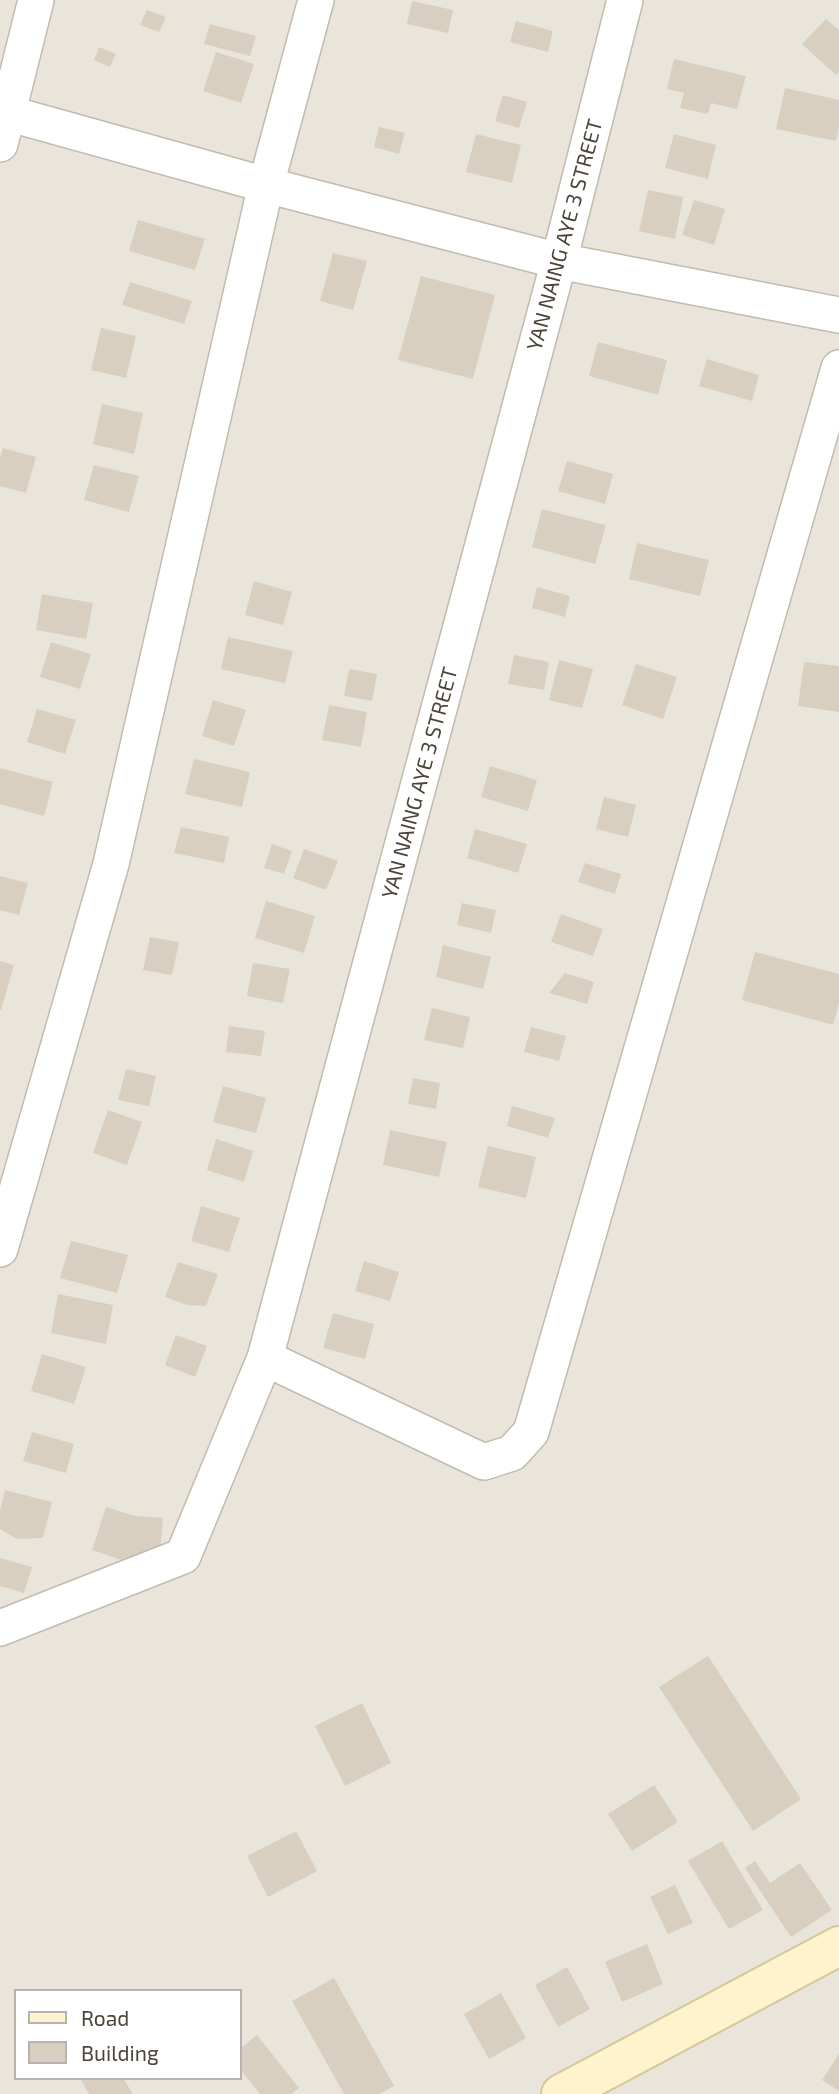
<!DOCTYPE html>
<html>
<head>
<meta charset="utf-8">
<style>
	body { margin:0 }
	#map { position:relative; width:839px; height:2094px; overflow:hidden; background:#f6f3ec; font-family:"Exo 2",sans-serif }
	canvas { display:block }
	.legend { position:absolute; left:14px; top:1989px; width:228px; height:91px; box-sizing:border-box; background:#fff; border:2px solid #b7b4b0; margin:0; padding:9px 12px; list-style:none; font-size:21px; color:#4b4439 }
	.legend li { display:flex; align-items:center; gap:14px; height:35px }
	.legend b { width:35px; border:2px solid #b7b4b0 }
</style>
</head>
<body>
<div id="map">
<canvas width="839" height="2094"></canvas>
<ul class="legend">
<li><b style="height:9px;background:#fff3cd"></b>Road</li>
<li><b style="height:19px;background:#d8cfc1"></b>Building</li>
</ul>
</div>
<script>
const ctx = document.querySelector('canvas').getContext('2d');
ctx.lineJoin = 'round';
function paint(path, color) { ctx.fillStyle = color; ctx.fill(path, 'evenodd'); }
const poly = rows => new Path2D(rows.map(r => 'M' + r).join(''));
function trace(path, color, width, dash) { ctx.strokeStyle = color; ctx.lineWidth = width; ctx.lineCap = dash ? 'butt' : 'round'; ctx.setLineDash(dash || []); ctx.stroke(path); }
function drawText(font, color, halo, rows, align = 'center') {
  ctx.font = font + ' "Exo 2",sans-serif'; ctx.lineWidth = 7; ctx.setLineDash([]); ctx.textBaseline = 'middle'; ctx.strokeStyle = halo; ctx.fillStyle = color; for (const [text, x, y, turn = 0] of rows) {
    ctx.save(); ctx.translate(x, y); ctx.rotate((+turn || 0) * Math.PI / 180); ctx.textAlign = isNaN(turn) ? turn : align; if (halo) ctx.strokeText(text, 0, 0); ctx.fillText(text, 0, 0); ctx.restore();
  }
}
paint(poly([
	[0,0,839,0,839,2094,0,2094],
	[16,1991,240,1991,240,2078,16,2078]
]), '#eae5da');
paint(poly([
	[412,1,453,10,448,33,407,24],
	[147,10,166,17,159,32,140,25],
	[826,19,839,30,839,71,836,75,802,44],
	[516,21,553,31,548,52,510,42],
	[210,24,256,36,250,56,204,44],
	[99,47,116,54,110,67,94,60],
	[216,52,254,64,241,103,203,91],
	[674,59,746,76,737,109,711,103,708,114,680,108,684,93,667,89],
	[785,88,839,100,839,126,836,141,776,129],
	[503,95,527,102,519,128,495,121],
	[379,127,405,133,399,154,374,147],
	[476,134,521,145,512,183,466,172],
	[674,134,716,145,708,179,665,168],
	[648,190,683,197,675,239,639,231],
	[694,200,725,209,714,245,682,235],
	[138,220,205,239,195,270,129,251],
	[333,253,367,261,353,310,320,301],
	[421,276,495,295,473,379,398,360],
	[130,282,192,301,184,324,122,305],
	[101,328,136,336,126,378,91,370],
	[598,342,667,360,658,395,589,376],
	[707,359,759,375,752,401,699,386],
	[102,404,143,413,134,454,93,444],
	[3,448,36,457,26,493,0,486,0,457],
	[567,461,613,474,605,504,558,491],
	[94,465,139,476,129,512,84,500],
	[542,509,606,525,595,564,532,547],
	[637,543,709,560,700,596,629,579],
	[254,581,292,592,283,625,245,615],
	[537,587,570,596,565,617,532,608],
	[42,594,93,603,86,639,36,630],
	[228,637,293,651,285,683,221,669],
	[51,642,91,654,80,689,40,677],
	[514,655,549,662,544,690,508,684],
	[559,660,593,669,582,708,549,700],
	[804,662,839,666,839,712,798,706],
	[636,664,677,677,663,719,622,705],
	[349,669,377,674,372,701,344,696],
	[213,700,246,710,234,746,202,736],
	[329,705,367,712,361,747,322,740],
	[37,709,76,720,65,754,27,742],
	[194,759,250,772,242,807,185,794],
	[490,766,537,780,528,811,481,797],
	[0,768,53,782,44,816,0,804],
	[604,797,636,805,628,837,596,829],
	[181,827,229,837,224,863,174,853],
	[475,829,527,844,518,873,467,858],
	[272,844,292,851,284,874,264,868],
	[304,849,338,861,326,890,293,878],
	[585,863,621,874,615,894,578,882],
	[0,876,28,883,19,915,0,910],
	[266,901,315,916,304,953,255,938],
	[462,903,496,910,491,933,457,925],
	[561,914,603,929,593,956,551,942],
	[150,937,179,942,172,975,143,970],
	[443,945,491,957,483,989,436,977],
	[755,952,839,974,839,1003,833,1025,742,1000],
	[0,961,14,965,1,1010,0,1010],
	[253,963,290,969,283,1003,247,996],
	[565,973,594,982,587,1004,549,993],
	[432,1008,470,1017,463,1048,424,1040],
	[229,1026,265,1031,261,1056,226,1052],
	[531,1027,566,1036,559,1061,524,1052],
	[126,1069,156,1076,149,1106,118,1100],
	[413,1078,440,1083,436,1109,408,1104],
	[223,1086,266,1098,256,1133,213,1122],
	[512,1106,555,1118,548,1138,507,1126],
	[108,1110,142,1122,127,1165,93,1153],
	[390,1130,447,1142,439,1177,383,1165],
	[216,1139,253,1151,244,1182,207,1170],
	[488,1146,536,1157,526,1198,478,1187],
	[201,1206,240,1218,229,1252,191,1241],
	[71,1241,128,1255,117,1293,60,1278],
	[364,1261,399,1272,390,1301,355,1291],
	[178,1262,218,1274,206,1306,187,1305,165,1297],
	[58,1294,113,1305,106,1344,51,1333],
	[333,1313,374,1324,365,1359,323,1348],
	[176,1335,207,1346,195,1377,165,1365],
	[42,1354,86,1367,74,1404,31,1391],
	[32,1432,74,1444,66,1473,23,1461],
	[5,1490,52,1502,43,1538,17,1539,0,1529,0,1511],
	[106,1507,135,1516,163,1518,159,1562,121,1560,92,1550],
	[0,1558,32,1567,24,1593,0,1586],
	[708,1656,801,1799,753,1831,659,1687],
	[362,1703,391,1763,345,1786,315,1726],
	[654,1785,678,1822,632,1851,608,1814],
	[296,1831,317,1871,268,1897,247,1856],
	[722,1841,763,1910,729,1929,688,1861],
	[755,1861,770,1883,800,1863,832,1910,791,1937,745,1868],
	[675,1885,693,1923,668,1934,650,1897],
	[647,1944,663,1984,622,2002,605,1962],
	[567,1967,590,2009,558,2027,535,1985],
	[334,1978,394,2086,380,2094,344,2094,292,2001],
	[501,1993,526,2038,489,2059,464,2014],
	[257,2035,299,2088,291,2094,260,2094,240,2069,240,2049],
	[839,2054,839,2091,822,2080],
	[80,2078,123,2078,133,2094,89,2094]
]), '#d8cfc1');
const minor = poly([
	[0,111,266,185,559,261,839,315],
	[0,144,36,0],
	[0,1249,111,864,266,185,316,0],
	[265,1358,484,1462,512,1453,531,1432,839,368],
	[0,1628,183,1556,265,1358,559,261,625,0]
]);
const secondary = poly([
	[561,2094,839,1946]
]);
trace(minor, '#c2bbae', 38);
trace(secondary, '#d6c79b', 42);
trace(minor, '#fff', 35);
trace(secondary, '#fff3cd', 38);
drawText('21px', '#4b4439', '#fff', [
	["YAN NAING AYE 3 STREET",565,235,-75],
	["YAN NAING AYE 3 STREET",420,783,-75]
]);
</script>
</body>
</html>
